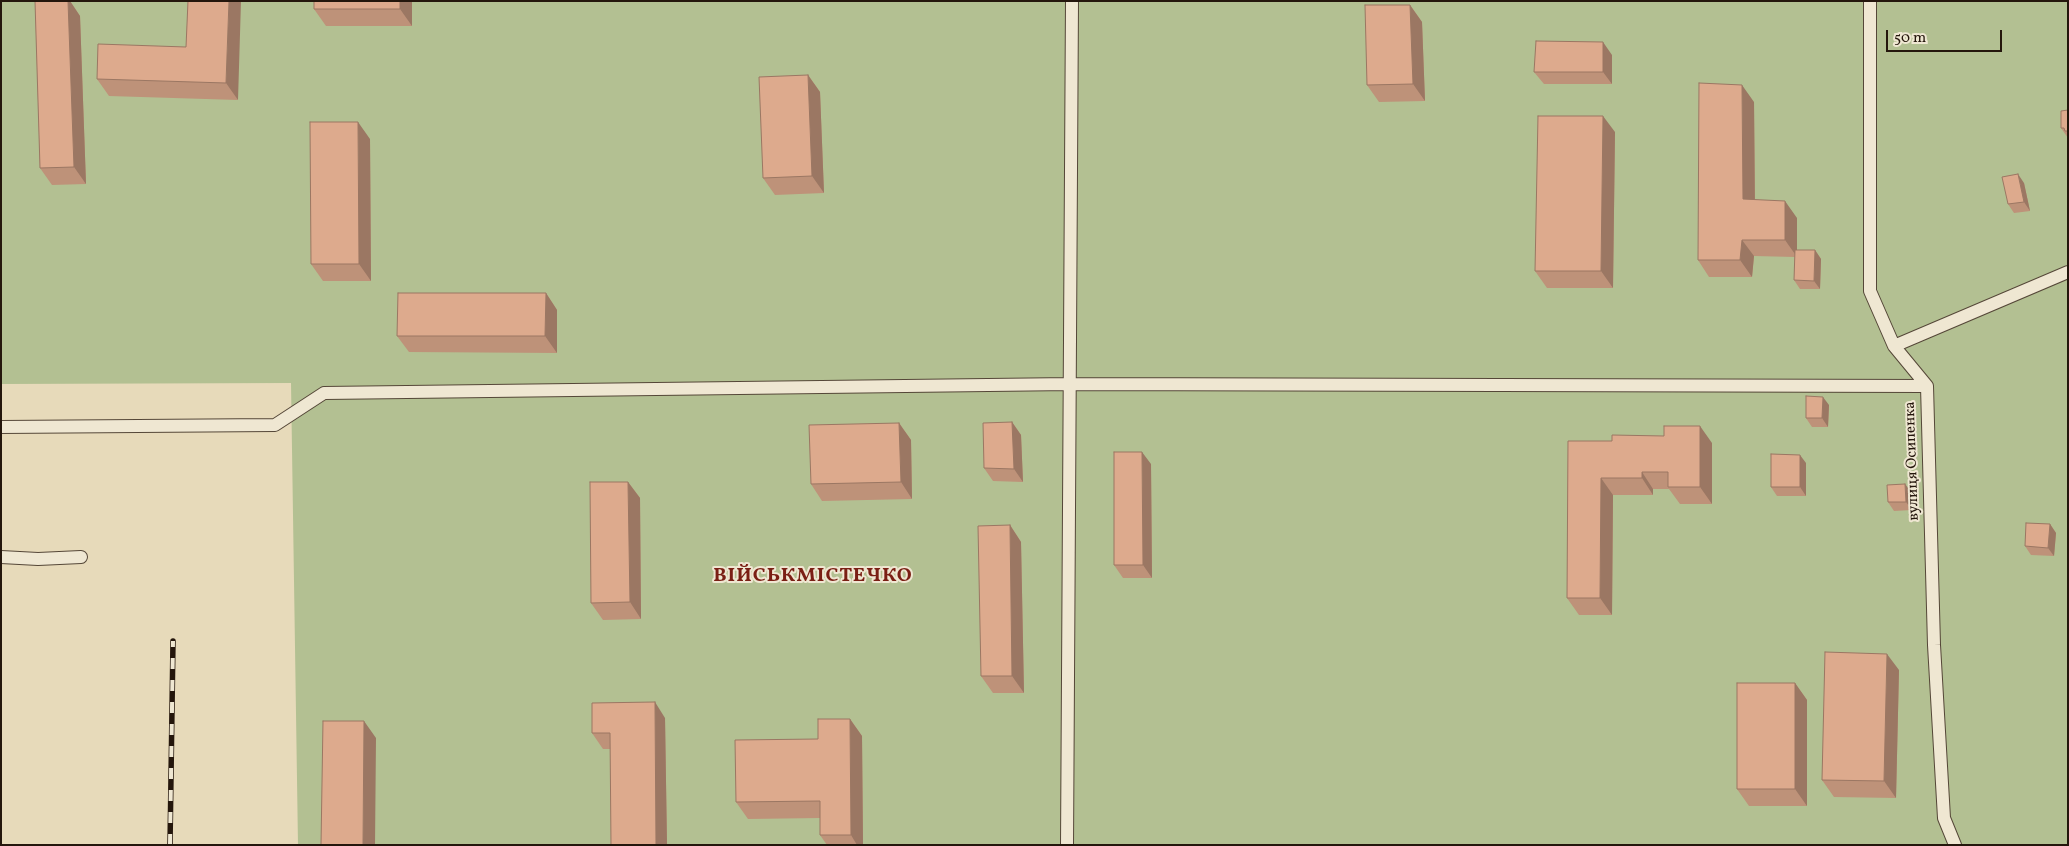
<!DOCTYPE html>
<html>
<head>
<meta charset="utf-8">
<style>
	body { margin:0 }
	#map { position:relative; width:2069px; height:846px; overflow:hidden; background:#e7daba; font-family:Vollkorn,serif }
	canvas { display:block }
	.frame { position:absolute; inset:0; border:2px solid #24160c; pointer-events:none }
	.scale { position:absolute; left:1886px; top:30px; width:116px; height:22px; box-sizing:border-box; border:2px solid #24160c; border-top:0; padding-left:6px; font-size:15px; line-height:18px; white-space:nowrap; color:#24160c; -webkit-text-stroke:4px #efe7d2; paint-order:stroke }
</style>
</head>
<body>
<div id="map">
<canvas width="2069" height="846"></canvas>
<div class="frame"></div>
<div class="scale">50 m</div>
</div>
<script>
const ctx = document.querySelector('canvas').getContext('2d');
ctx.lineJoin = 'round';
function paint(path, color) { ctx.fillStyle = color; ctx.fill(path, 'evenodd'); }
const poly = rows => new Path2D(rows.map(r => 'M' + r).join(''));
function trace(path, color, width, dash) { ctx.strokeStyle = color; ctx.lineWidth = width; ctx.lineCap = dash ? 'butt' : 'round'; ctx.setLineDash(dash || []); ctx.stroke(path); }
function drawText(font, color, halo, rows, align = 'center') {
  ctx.font = font + ' Vollkorn,serif'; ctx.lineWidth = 4; ctx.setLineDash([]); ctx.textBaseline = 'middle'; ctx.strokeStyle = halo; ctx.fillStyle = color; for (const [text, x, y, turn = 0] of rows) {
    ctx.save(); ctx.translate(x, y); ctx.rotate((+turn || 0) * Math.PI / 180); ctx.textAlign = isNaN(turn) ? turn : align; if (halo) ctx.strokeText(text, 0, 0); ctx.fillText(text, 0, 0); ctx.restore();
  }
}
paint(poly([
	[1,1,2068,1,2068,845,298,845,291,383,1,384]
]), '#b3c092');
const street = poly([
	[1870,1,1870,291,1894,346,1927,386,1934,645,1944,818,1955,845],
	[1894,346,2068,272],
	[1,427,275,425,324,393,1071,384,1927,386],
	[1,557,38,559,81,557],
	[1067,845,1072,1]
]);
trace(street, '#554738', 14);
trace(street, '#efe7d2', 12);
const rail = poly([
	[170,845,173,641]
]);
trace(rail, '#24160c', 5.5);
trace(rail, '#efe7d2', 4, [11]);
paint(poly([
	[35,1,70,1,80,16,86,184,52,185,40,168],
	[188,1,238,100,109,96,97,79,186,47],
	[412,1,412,26,326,26,314,9],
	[1410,5,1422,22,1425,101,1379,102,1367,85],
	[1612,55,1612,84,1544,84,1534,72],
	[808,75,820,92,824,193,775,195,763,178],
	[1754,102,1755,199,1797,218,1797,250,1815,250,1821,259,1820,289,1800,289,1794,280,1795,257,1754,256,1752,277,1709,277,1698,260],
	[2068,110,2068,138,2061,128],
	[1615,132,1613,288,1547,288,1535,271],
	[370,139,371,281,323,281,311,264],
	[2024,183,2030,211,2014,213,2008,204],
	[546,293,557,310,557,353,409,352,397,336],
	[1829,405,1828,427,1812,427,1806,418],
	[1012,422,1021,435,1023,482,993,481,984,468],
	[899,423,911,440,912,499,822,501,811,484],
	[1568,441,1712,443,1712,504,1680,504,1669,489,1653,489,1653,495,1613,495,1612,615,1579,615,1567,598],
	[1806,463,1806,496,1777,496,1771,487],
	[1151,464,1152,578,1123,578,1114,565],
	[628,482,640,498,641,619,603,620,591,603],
	[1912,493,1912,510,1894,511,1888,502],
	[2050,524,2056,533,2054,556,2031,555,2025,546],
	[1010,525,1021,542,1024,693,993,693,981,676],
	[1899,670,1896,798,1834,797,1822,780],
	[1795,683,1807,700,1807,806,1749,806,1737,789],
	[665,718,667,845,611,845,611,749,603,749,592,733],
	[850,719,862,736,863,845,827,845,820,835,820,818,748,819,736,802,818,739]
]), '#be9279');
paint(poly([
	[68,1,70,1,80,16,86,184,74,167],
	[229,1,241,1,238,100,226,83],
	[400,1,412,1,412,26,400,9],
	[1410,5,1422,22,1425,101,1413,84],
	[1603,42,1612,55,1612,84,1603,72],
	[808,75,820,92,824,193,812,176],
	[1742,85,1754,102,1755,216,1743,199],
	[1603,116,1615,132,1613,288,1601,271],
	[358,122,370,139,371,281,359,264],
	[2018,174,2024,183,2030,211,2024,202],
	[1785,201,1797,218,1797,257,1785,240],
	[1742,240,1754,256,1752,277,1740,260],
	[1815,250,1821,259,1820,289,1814,281],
	[546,293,557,310,557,353,545,336],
	[1823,397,1829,405,1828,427,1822,418],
	[1012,422,1021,435,1023,482,1014,469],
	[899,423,911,440,912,499,901,482],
	[1700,426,1712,443,1712,504,1700,487],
	[1142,452,1151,464,1152,578,1143,565],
	[1800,455,1806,463,1806,496,1800,487],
	[1642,472,1653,489,1653,495,1642,478],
	[1601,478,1613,495,1612,615,1600,598],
	[628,482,640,498,641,619,630,602],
	[1905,484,1912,493,1912,510,1906,502],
	[2050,524,2056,533,2054,556,2048,548],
	[1010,525,1021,542,1024,693,1012,676],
	[1887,654,1899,670,1896,798,1884,781],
	[1795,683,1807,700,1807,806,1795,789],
	[655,702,665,718,667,845,656,845],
	[850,719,862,736,863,845,857,845,851,835],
	[364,721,376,738,375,845,363,845]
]), '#9b7763');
const building = poly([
	[35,1,68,1,74,167,40,168,35,1],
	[188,1,229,1,226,83,97,79,98,44,186,47,188,1],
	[314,1,400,1,400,9,314,9,314,1],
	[1365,5,1410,5,1413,84,1367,85,1365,5],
	[1536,41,1603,42,1603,72,1534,72,1536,41],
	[808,75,812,176,763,178,759,77,808,75],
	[1699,83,1742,85,1743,199,1785,201,1785,240,1742,240,1740,260,1698,260,1699,83],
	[2068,110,2068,131,2065,131,2064,128,2061,128,2061,111,2068,110],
	[1538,116,1603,116,1601,271,1535,271,1538,116],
	[310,122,358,122,359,264,311,264,310,122],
	[2018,174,2024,202,2008,204,2002,177,2018,174],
	[1795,250,1815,250,1814,281,1794,280,1795,250],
	[398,293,546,293,545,336,397,336,398,293],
	[1806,396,1823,397,1822,418,1806,418,1806,396],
	[1012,422,1014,469,984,468,983,423,1012,422],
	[899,423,901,482,811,484,809,425,899,423],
	[1664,426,1700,426,1700,487,1668,487,1668,472,1642,472,1642,478,1601,478,1600,598,1567,598,1568,441,1612,441,1612,435,1664,436,1664,426],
	[1114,452,1142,452,1143,565,1114,565,1114,452],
	[1771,454,1800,455,1800,487,1771,487,1771,454],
	[590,482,628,482,630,602,591,603,590,482],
	[1905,484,1906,502,1888,502,1887,485,1905,484],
	[2026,523,2050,524,2048,548,2025,546,2026,523],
	[1010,525,1012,676,981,676,978,526,1010,525],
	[1825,652,1887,654,1884,781,1822,780,1825,652],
	[1737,683,1795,683,1795,789,1737,789,1737,683],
	[655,702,656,845,611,845,610,733,592,733,592,703,655,702],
	[818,719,850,719,851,835,820,835,820,801,736,802,735,740,818,739,818,719],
	[323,721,364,721,363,845,321,845,323,721]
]);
paint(building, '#ddaa8d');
trace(building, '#9b7763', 1);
drawText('15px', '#24160c', '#efe7d2', [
	["вулиця Осипенка",1913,461,-92]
]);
ctx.letterSpacing = '1px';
drawText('bold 20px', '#7a1f14', '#efe7d2', [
	["ВІЙСЬКМІСТЕЧКО",813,577]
]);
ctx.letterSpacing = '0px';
</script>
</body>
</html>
